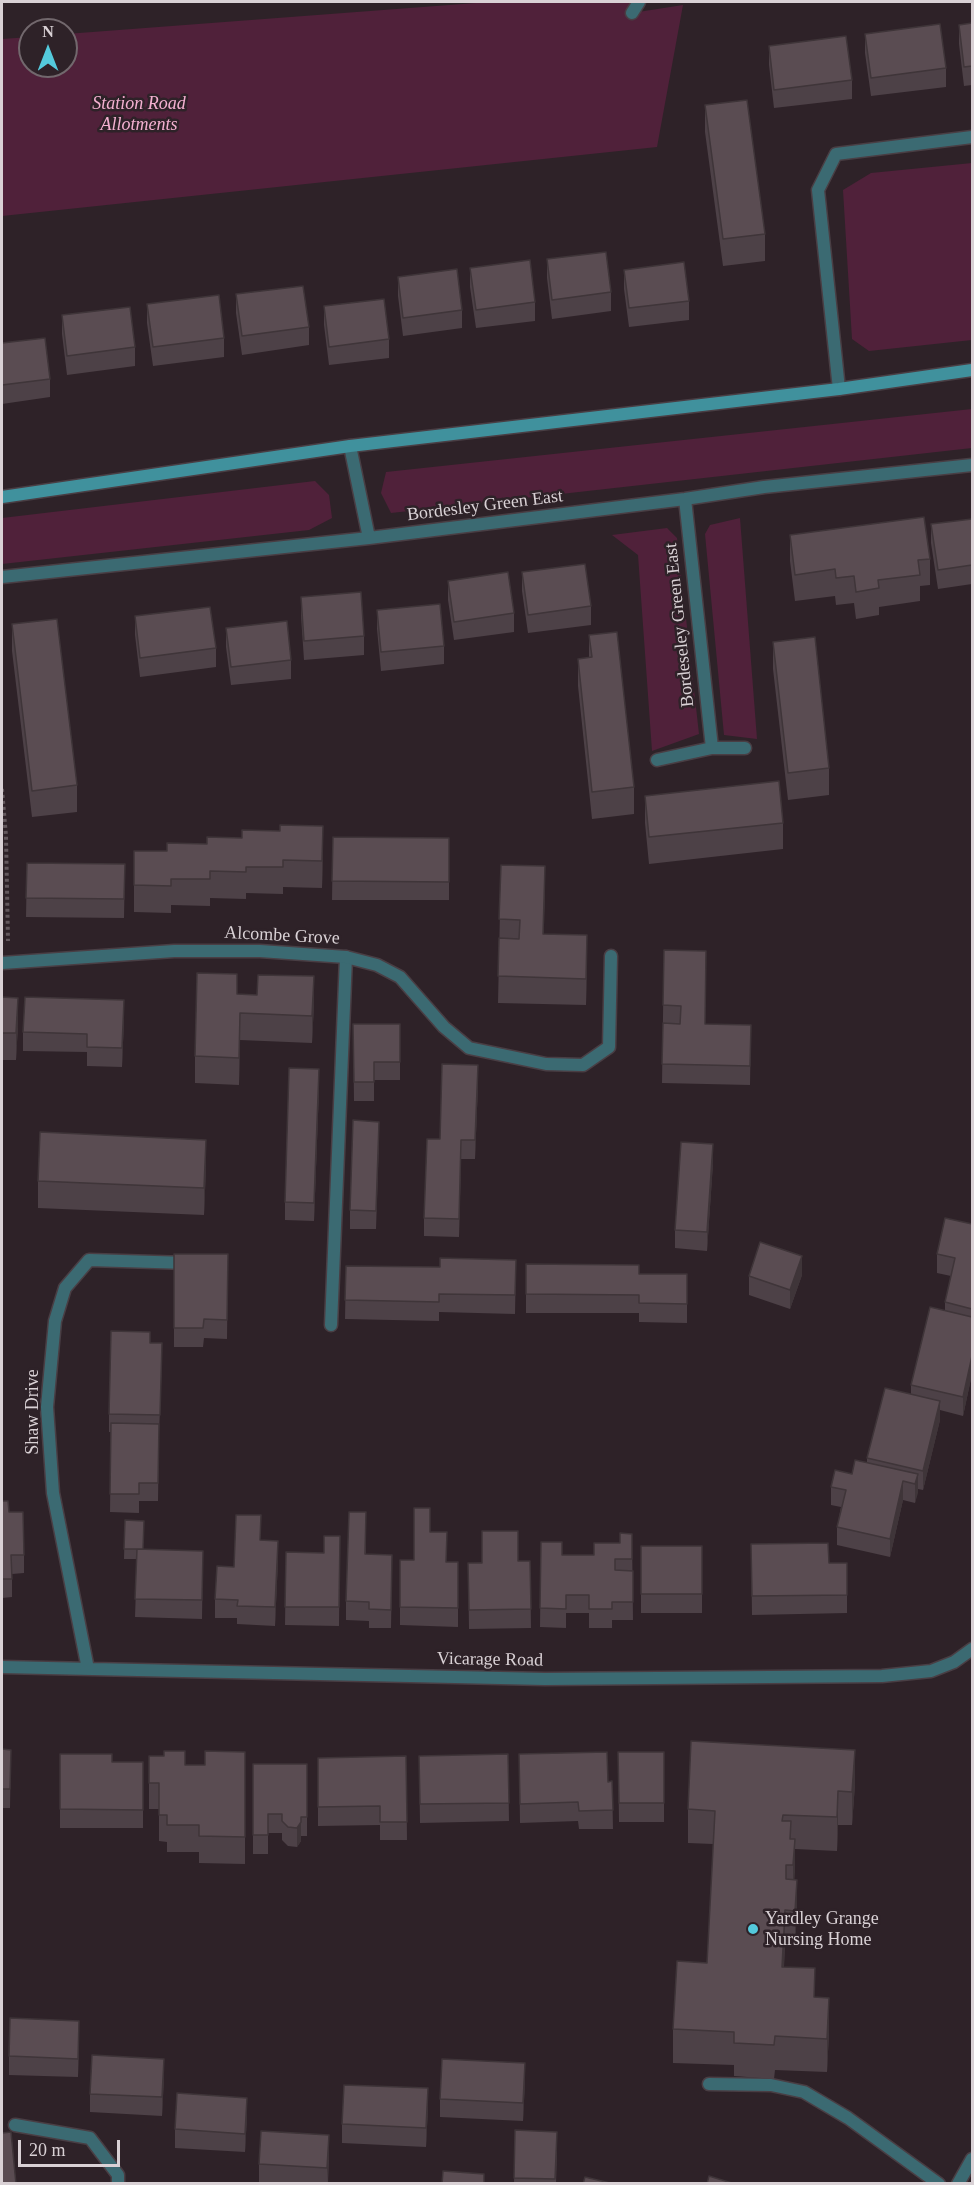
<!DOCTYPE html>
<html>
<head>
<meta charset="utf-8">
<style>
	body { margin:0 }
	#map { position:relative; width:974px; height:2185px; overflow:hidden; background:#2e2228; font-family:Georgia,serif }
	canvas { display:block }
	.frame { position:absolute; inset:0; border:3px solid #d9d1d5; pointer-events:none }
	.north { position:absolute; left:18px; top:18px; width:60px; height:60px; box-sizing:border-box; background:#2e2228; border:2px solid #72686d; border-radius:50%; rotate:0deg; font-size:16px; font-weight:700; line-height:24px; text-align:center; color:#d9d1d5 }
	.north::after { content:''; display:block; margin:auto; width:21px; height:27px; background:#54cadc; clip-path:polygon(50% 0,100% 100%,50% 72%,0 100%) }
	.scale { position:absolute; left:18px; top:2140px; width:102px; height:27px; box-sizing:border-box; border:3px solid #d9d1d5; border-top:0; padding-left:8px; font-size:18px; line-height:21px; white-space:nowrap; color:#d9d1d5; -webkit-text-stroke:4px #2e2228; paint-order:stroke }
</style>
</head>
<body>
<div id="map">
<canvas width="974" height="2185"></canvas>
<div class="frame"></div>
<div class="north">N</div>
<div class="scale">20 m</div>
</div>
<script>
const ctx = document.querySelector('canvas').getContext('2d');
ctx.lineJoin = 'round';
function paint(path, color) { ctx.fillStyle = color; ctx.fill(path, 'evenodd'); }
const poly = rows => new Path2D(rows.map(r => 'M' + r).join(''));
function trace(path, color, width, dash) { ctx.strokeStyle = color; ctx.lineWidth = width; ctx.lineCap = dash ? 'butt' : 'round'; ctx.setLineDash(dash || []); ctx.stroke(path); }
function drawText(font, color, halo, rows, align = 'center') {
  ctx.font = font + ' Georgia,serif'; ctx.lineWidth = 5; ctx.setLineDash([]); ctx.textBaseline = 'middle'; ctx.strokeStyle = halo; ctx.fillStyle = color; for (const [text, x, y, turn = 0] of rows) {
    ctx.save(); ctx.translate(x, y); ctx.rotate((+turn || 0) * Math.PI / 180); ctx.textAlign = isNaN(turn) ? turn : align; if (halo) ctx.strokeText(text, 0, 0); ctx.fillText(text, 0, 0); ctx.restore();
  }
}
paint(poly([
	[489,2,635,2,632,13,683,5,657,147,2,216,2,39,30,37,30,66,66,66,66,34],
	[972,163,972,340,869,351,852,339,843,190,871,173],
	[972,409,972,448,391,513,381,493,386,472],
	[315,481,329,495,332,518,309,530,2,564,2,518],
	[740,518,757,739,724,735,705,534,710,525],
	[667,528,677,538,699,734,652,751,638,555,612,535]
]), '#50213a');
const lane = poly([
	[632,13,639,2],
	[331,1325,346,957],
	[709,2084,771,2085,804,2092,848,2118,939,2184]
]);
const street = poly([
	[839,389,818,190,836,154,972,137],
	[350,446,369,538],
	[685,499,712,748],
	[2,577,369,538,685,499,764,487,972,465],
	[657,760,712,748,745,748],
	[2,963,174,951,260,951,346,957,377,965,400,977,444,1027,469,1048,546,1064,583,1065,609,1047,611,956],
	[2,1667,545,1679,882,1676,931,1671,954,1662,972,1649],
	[88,1669,53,1493,47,1407,55,1321,65,1288,89,1260,188,1263],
	[15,2125,90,2138,118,2175,118,2184],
	[958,2184,972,2159]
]);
const secondary = poly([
	[2,497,350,446,839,389,972,370]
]);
trace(lane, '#493e44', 15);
trace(street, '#493e44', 15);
trace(secondary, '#493e44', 15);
trace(poly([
	[2,789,6,836,8,941]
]), '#63585d', 4, [3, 3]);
trace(lane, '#3b6a72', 12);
trace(street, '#3b6a72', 12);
trace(secondary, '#40919d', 12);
paint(poly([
	[972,23,972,85,964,86,959,44,959,25],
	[865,34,946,68,946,87,871,96,865,53],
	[769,46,852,80,852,99,774,108,769,65],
	[705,105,765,234,765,261,723,266,705,132],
	[547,259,611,292,611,311,552,319,547,278],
	[470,268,535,302,535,321,476,328,470,287],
	[624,270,689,301,689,320,629,327,624,289],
	[398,277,462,310,462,328,403,336,398,296],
	[236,294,309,327,309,345,242,355,236,313],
	[147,304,224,338,224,357,153,366,147,323],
	[324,306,389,339,389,358,329,365,324,325],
	[62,315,135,347,135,366,67,375,62,334],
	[2,343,50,379,50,397,2,404],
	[972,519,972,584,938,589,931,543,931,524],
	[790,535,930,559,930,585,920,586,920,601,879,607,879,615,856,619,854,603,836,605,835,596,795,601,790,561],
	[522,572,591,606,591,625,528,633,522,591],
	[448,581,514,613,514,632,454,640,448,600],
	[301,597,364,636,364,655,304,660,301,616],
	[377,610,444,646,444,664,381,671,377,629],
	[135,616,216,648,216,667,140,677,135,635],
	[12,624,77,785,77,812,32,817,12,651],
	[226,628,291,660,291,679,231,685,226,647],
	[589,635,634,787,634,814,592,819,578,686,578,659,589,658],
	[773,642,829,768,829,795,788,800,773,669],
	[645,796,783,823,783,849,649,864,645,823],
	[280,831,323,853,322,888,283,887,283,894,246,893,246,899,210,898,210,906,171,905,171,913,134,912,134,885,167,851],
	[333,837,449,838,449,900,332,900],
	[27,863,125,864,124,918,26,917],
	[501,865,545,893,543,934,587,962,586,1005,498,1003],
	[664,950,705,1024,751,1025,750,1085,662,1083],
	[237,994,314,1003,312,1043,240,1040,239,1085,195,1083,195,1056],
	[2,997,18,1025,16,1060,2,1060],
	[124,1019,122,1067,87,1066,87,1052,23,1051,23,1032],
	[353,1024,400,1024,400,1080,374,1080,374,1101,354,1101],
	[478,1084,475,1159,461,1159,459,1237,424,1236,424,1218,440,1139],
	[319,1088,314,1221,285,1220,285,1202],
	[379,1140,376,1229,350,1229,350,1210],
	[713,1163,707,1251,675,1248,675,1230],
	[206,1167,204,1215,38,1208,38,1181],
	[972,1224,972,1374,963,1416,940,1410,940,1420,923,1490,918,1489,915,1503,903,1500,890,1557,837,1545,837,1527,841,1507,831,1505,831,1487,852,1474,867,1463,867,1458,911,1394,911,1385,945,1310,945,1302,951,1276,937,1273,937,1254],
	[174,1254,228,1254,227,1339,204,1338,203,1347,174,1347],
	[516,1260,515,1314,439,1312,439,1321,345,1319,346,1266,440,1267],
	[526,1264,639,1274,687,1274,687,1323,639,1322,639,1313,526,1313],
	[802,1275,790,1309,749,1295,749,1276],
	[150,1343,162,1362,159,1433,158,1501,139,1501,139,1513,110,1512,111,1432,109,1432,109,1414],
	[2,1501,9,1512,24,1555,24,1573,12,1574,12,1597,2,1598],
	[125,1520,143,1549,203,1551,202,1619,135,1617,137,1559,124,1559],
	[366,1531,366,1554,392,1573,391,1628,369,1628,369,1621,346,1620,346,1601],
	[430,1532,447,1562,458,1562,458,1627,400,1625,400,1560,414,1560],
	[632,1534,633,1620,612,1620,612,1628,589,1628,589,1613,566,1613,566,1628,540,1627,541,1542,562,1555,594,1555,620,1543],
	[340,1536,339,1626,285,1625,286,1552,324,1553],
	[260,1540,278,1560,275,1626,237,1624,237,1618,215,1618,215,1599,234,1567],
	[751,1544,829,1563,847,1563,847,1613,752,1615],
	[641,1546,702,1546,702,1613,641,1613],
	[518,1561,530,1561,531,1628,469,1629,468,1563],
	[2,1749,11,1750,10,1808,2,1808],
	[245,1752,245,1864,199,1863,199,1852,167,1852,167,1842,159,1841,159,1809,149,1809,149,1756,185,1765,205,1765],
	[618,1752,664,1752,664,1822,619,1822],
	[60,1754,112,1762,143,1762,143,1828,60,1828],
	[508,1754,509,1821,420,1823,419,1756],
	[519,1754,608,1782,612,1781,613,1829,579,1829,578,1821,520,1823],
	[406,1756,407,1840,380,1840,380,1825,318,1826,318,1758],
	[253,1764,307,1764,307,1836,301,1836,301,1841,297,1847,288,1846,282,1840,282,1833,268,1833,268,1854,253,1854],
	[855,1784,852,1825,838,1825,837,1851,795,1849,794,1880,797,1913,795,1944,785,1944,784,1967,815,1997,829,2032,827,2072,775,2070,774,2079,734,2076,734,2065,673,2063,673,2029,707,1963,713,1844,688,1843,688,1809],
	[79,2040,78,2077,9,2075,9,2056],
	[164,2077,162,2116,90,2112,90,2094],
	[525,2081,523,2121,440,2117,440,2099],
	[428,2107,426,2147,342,2143,342,2124],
	[247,2116,245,2152,175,2148,175,2129],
	[515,2130,557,2151,556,2184,514,2184],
	[329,2153,328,2184,259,2183,259,2164]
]), '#4d4147');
paint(poly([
	[323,826,323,853,322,888,322,861],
	[545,866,545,893,543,961,543,934],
	[587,935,587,962,586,1005,586,979],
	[314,976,314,1003,312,1043,312,1016],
	[18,998,18,1025,16,1060,16,1033],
	[124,1000,124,1019,122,1067,122,1048],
	[240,1013,240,1040,239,1085,239,1058],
	[478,1065,478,1084,475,1159,475,1140],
	[319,1069,319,1088,314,1221,314,1203],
	[206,1140,206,1167,204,1215,204,1188],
	[461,1140,461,1159,459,1237,459,1219],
	[713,1144,713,1163,707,1251,707,1232],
	[802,1256,802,1275,790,1309,790,1290],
	[972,1356,972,1374,963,1416,963,1397],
	[940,1401,940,1420,923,1490,923,1471],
	[918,1474,918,1493,915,1503,915,1484],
	[903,1481,903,1500,890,1557,890,1539],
	[278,1541,278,1560,275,1626,275,1607],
	[855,1750,855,1784,852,1825,852,1792],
	[838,1791,838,1825,837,1851,837,1817],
	[301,1822,301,1841,297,1847,297,1828],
	[795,1839,795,1873,793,1899,793,1865],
	[797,1880,797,1913,795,1944,795,1911],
	[785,1910,785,1944,782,2000,782,1967],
	[829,1998,829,2032,827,2072,827,2039],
	[79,2021,79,2040,78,2077,78,2059],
	[164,2059,164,2077,162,2116,162,2097],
	[525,2063,525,2081,523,2121,523,2103],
	[428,2088,428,2107,426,2147,426,2128],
	[247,2098,247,2116,245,2152,245,2134],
	[329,2135,329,2153,327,2184,327,2168]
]), '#3f3539');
const building = poly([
	[972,23,972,66,964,67,959,25,972,23],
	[940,24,946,68,871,78,865,34,940,24],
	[846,36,852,80,774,90,769,46,846,36],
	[747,100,765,234,723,239,705,105,747,100],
	[606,252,611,292,552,300,547,259,606,252],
	[530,260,535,302,476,310,470,268,530,260],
	[684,262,689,301,629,308,624,270,684,262],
	[457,269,462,310,403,318,398,277,457,269],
	[303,286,309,327,242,336,236,294,303,286],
	[219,295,224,338,153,347,147,304,219,295],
	[384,299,389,339,329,347,324,306,384,299],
	[130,307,135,347,67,356,62,315,130,307],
	[45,338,50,379,2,385,2,343,45,338],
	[924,517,930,559,918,560,920,575,878,580,879,588,856,592,854,576,836,578,835,569,795,575,790,535,924,517],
	[972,519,972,565,938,570,931,524,972,519],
	[585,564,591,606,528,615,522,572,585,564],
	[508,572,514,613,454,622,448,581,508,572],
	[361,592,364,636,304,641,301,597,361,592],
	[440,604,444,646,381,652,377,610,440,604],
	[210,607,216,648,140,658,135,616,210,607],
	[57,619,77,785,32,791,12,624,57,619],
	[287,621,291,660,231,667,226,628,287,621],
	[617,632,634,787,592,792,578,659,592,657,589,635,617,632],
	[815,637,829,768,788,773,773,642,815,637],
	[779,781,783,823,649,837,645,796,779,781],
	[280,825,323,826,322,861,283,860,283,867,246,867,246,872,210,871,210,879,171,879,171,886,134,885,134,851,167,851,167,843,207,844,207,837,242,838,242,830,280,831,280,825],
	[333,837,449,838,449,882,332,881,333,837],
	[27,863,125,864,124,899,26,898,27,863],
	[501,865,545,866,543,934,587,935,586,979,498,976,499,938,519,939,520,920,499,919,501,865],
	[664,950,706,951,705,1024,751,1025,750,1066,662,1064,663,1023,680,1024,681,1006,663,1005,664,950],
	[197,973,237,974,237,994,257,995,258,975,314,976,312,1016,240,1013,239,1058,195,1056,197,973],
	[2,997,18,998,16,1033,2,1033,2,997],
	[25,997,124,1000,122,1048,87,1047,87,1034,23,1032,25,997],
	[353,1024,400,1024,400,1062,374,1062,374,1082,354,1082,353,1024],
	[442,1064,478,1065,475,1140,461,1140,459,1219,424,1218,427,1139,440,1139,442,1064],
	[289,1068,319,1069,314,1203,285,1202,289,1068],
	[353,1120,379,1122,376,1211,350,1210,353,1120],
	[40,1132,206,1140,204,1188,38,1181,40,1132],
	[681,1142,713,1144,707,1232,675,1230,681,1142],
	[945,1218,972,1224,972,1309,945,1302,955,1258,937,1254,945,1218],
	[760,1242,802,1256,790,1290,749,1276,760,1242],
	[174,1254,228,1254,227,1320,204,1319,203,1328,174,1328,174,1254],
	[440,1258,516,1260,515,1295,439,1294,439,1302,345,1300,346,1266,440,1267,440,1258],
	[526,1264,639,1265,639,1274,687,1274,687,1304,639,1303,639,1295,526,1294,526,1264],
	[930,1307,972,1317,972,1356,963,1397,911,1385,930,1307],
	[111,1331,150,1332,150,1343,162,1343,160,1415,109,1414,111,1331],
	[885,1388,940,1401,923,1471,867,1458,885,1388],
	[111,1423,159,1424,158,1483,139,1483,139,1494,110,1494,111,1423],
	[855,1460,918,1474,915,1484,903,1481,890,1539,837,1527,846,1490,831,1487,835,1470,852,1474,855,1460],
	[2,1501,8,1501,9,1512,23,1512,24,1555,11,1555,12,1579,2,1579,2,1501],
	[414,1508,430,1508,430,1532,447,1532,446,1562,458,1562,458,1608,400,1607,400,1560,414,1560,414,1508],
	[349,1512,366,1512,365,1554,392,1555,391,1610,369,1609,369,1602,346,1601,349,1512],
	[236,1515,261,1515,260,1540,278,1541,275,1607,237,1606,238,1600,215,1599,217,1566,234,1567,236,1515],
	[125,1520,144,1521,143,1549,124,1549,125,1520],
	[482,1531,518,1531,518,1561,530,1561,531,1609,469,1610,468,1563,482,1563,482,1531],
	[620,1533,632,1534,632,1559,615,1559,615,1570,633,1571,633,1602,612,1602,612,1609,589,1609,589,1595,566,1595,566,1609,540,1608,541,1542,562,1542,562,1555,594,1555,594,1543,620,1543,620,1533],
	[324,1536,340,1536,339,1607,285,1607,286,1552,324,1553,324,1536],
	[828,1543,829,1563,847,1563,847,1595,752,1596,751,1544,828,1543],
	[641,1546,702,1546,702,1594,641,1594,641,1546],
	[137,1549,203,1551,202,1600,135,1599,137,1549],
	[691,1741,855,1750,852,1792,838,1791,837,1817,783,1815,782,1821,791,1821,790,1839,795,1839,793,1865,786,1865,786,1879,797,1880,795,1911,785,1910,782,1967,815,1968,814,1997,829,1998,827,2039,775,2036,774,2045,734,2043,734,2032,673,2029,677,1961,707,1963,715,1811,688,1809,691,1741],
	[2,1749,11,1750,10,1789,2,1789,2,1749],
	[164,1751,185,1751,185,1765,205,1765,205,1751,245,1752,245,1837,199,1836,199,1825,167,1825,167,1815,159,1815,159,1783,149,1783,149,1756,164,1756,164,1751],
	[607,1752,608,1782,612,1781,613,1810,579,1811,578,1802,520,1804,519,1754,607,1752],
	[618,1752,664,1752,664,1803,619,1803,618,1752],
	[60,1754,112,1754,112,1762,143,1762,143,1810,60,1809,60,1754],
	[508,1754,509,1803,420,1804,419,1756,508,1754],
	[406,1756,407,1822,380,1822,380,1806,318,1807,318,1758,406,1756],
	[253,1764,307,1764,307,1817,301,1817,301,1822,297,1828,288,1827,282,1821,282,1814,268,1814,268,1835,253,1835,253,1764],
	[10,2018,79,2021,78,2059,9,2056,10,2018],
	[92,2055,164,2059,162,2097,90,2094,92,2055],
	[442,2059,525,2063,523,2103,440,2099,442,2059],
	[344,2085,428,2088,426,2128,342,2124,344,2085],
	[177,2093,247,2098,245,2134,175,2129,177,2093],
	[515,2130,557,2132,555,2179,514,2178,515,2130],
	[261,2131,329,2135,327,2168,259,2164,261,2131],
	[11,2132,16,2184,2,2184,2,2133,11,2132],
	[443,2171,484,2174,484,2184,442,2184,443,2171],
	[709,2176,735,2184,707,2184,709,2176],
	[585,2177,614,2184,583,2184,585,2177]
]);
paint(building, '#5a4c52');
trace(building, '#3f3539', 1.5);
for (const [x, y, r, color] of [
	[753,1929,6,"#54cadc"]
]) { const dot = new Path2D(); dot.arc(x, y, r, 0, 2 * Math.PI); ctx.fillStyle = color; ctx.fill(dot); trace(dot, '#2e2228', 2); }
drawText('italic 18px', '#f3b0d0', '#2e2228', [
	["Station Road",139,104],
	["Allotments",139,125]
]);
drawText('18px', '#d9d1d5', '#2e2228', [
	["Bordesley Green East",485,506,-7],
	["Bordeseley Green East",680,625,-96],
	["Alcombe Grove",282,936,3],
	["Shaw Drive",33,1412,-90],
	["Vicarage Road",490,1660,1]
]);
drawText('18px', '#d9d1d5', '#2e2228', [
	["Yardley Grange",765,1919],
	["Nursing Home",765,1940]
], 'left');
</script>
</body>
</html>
